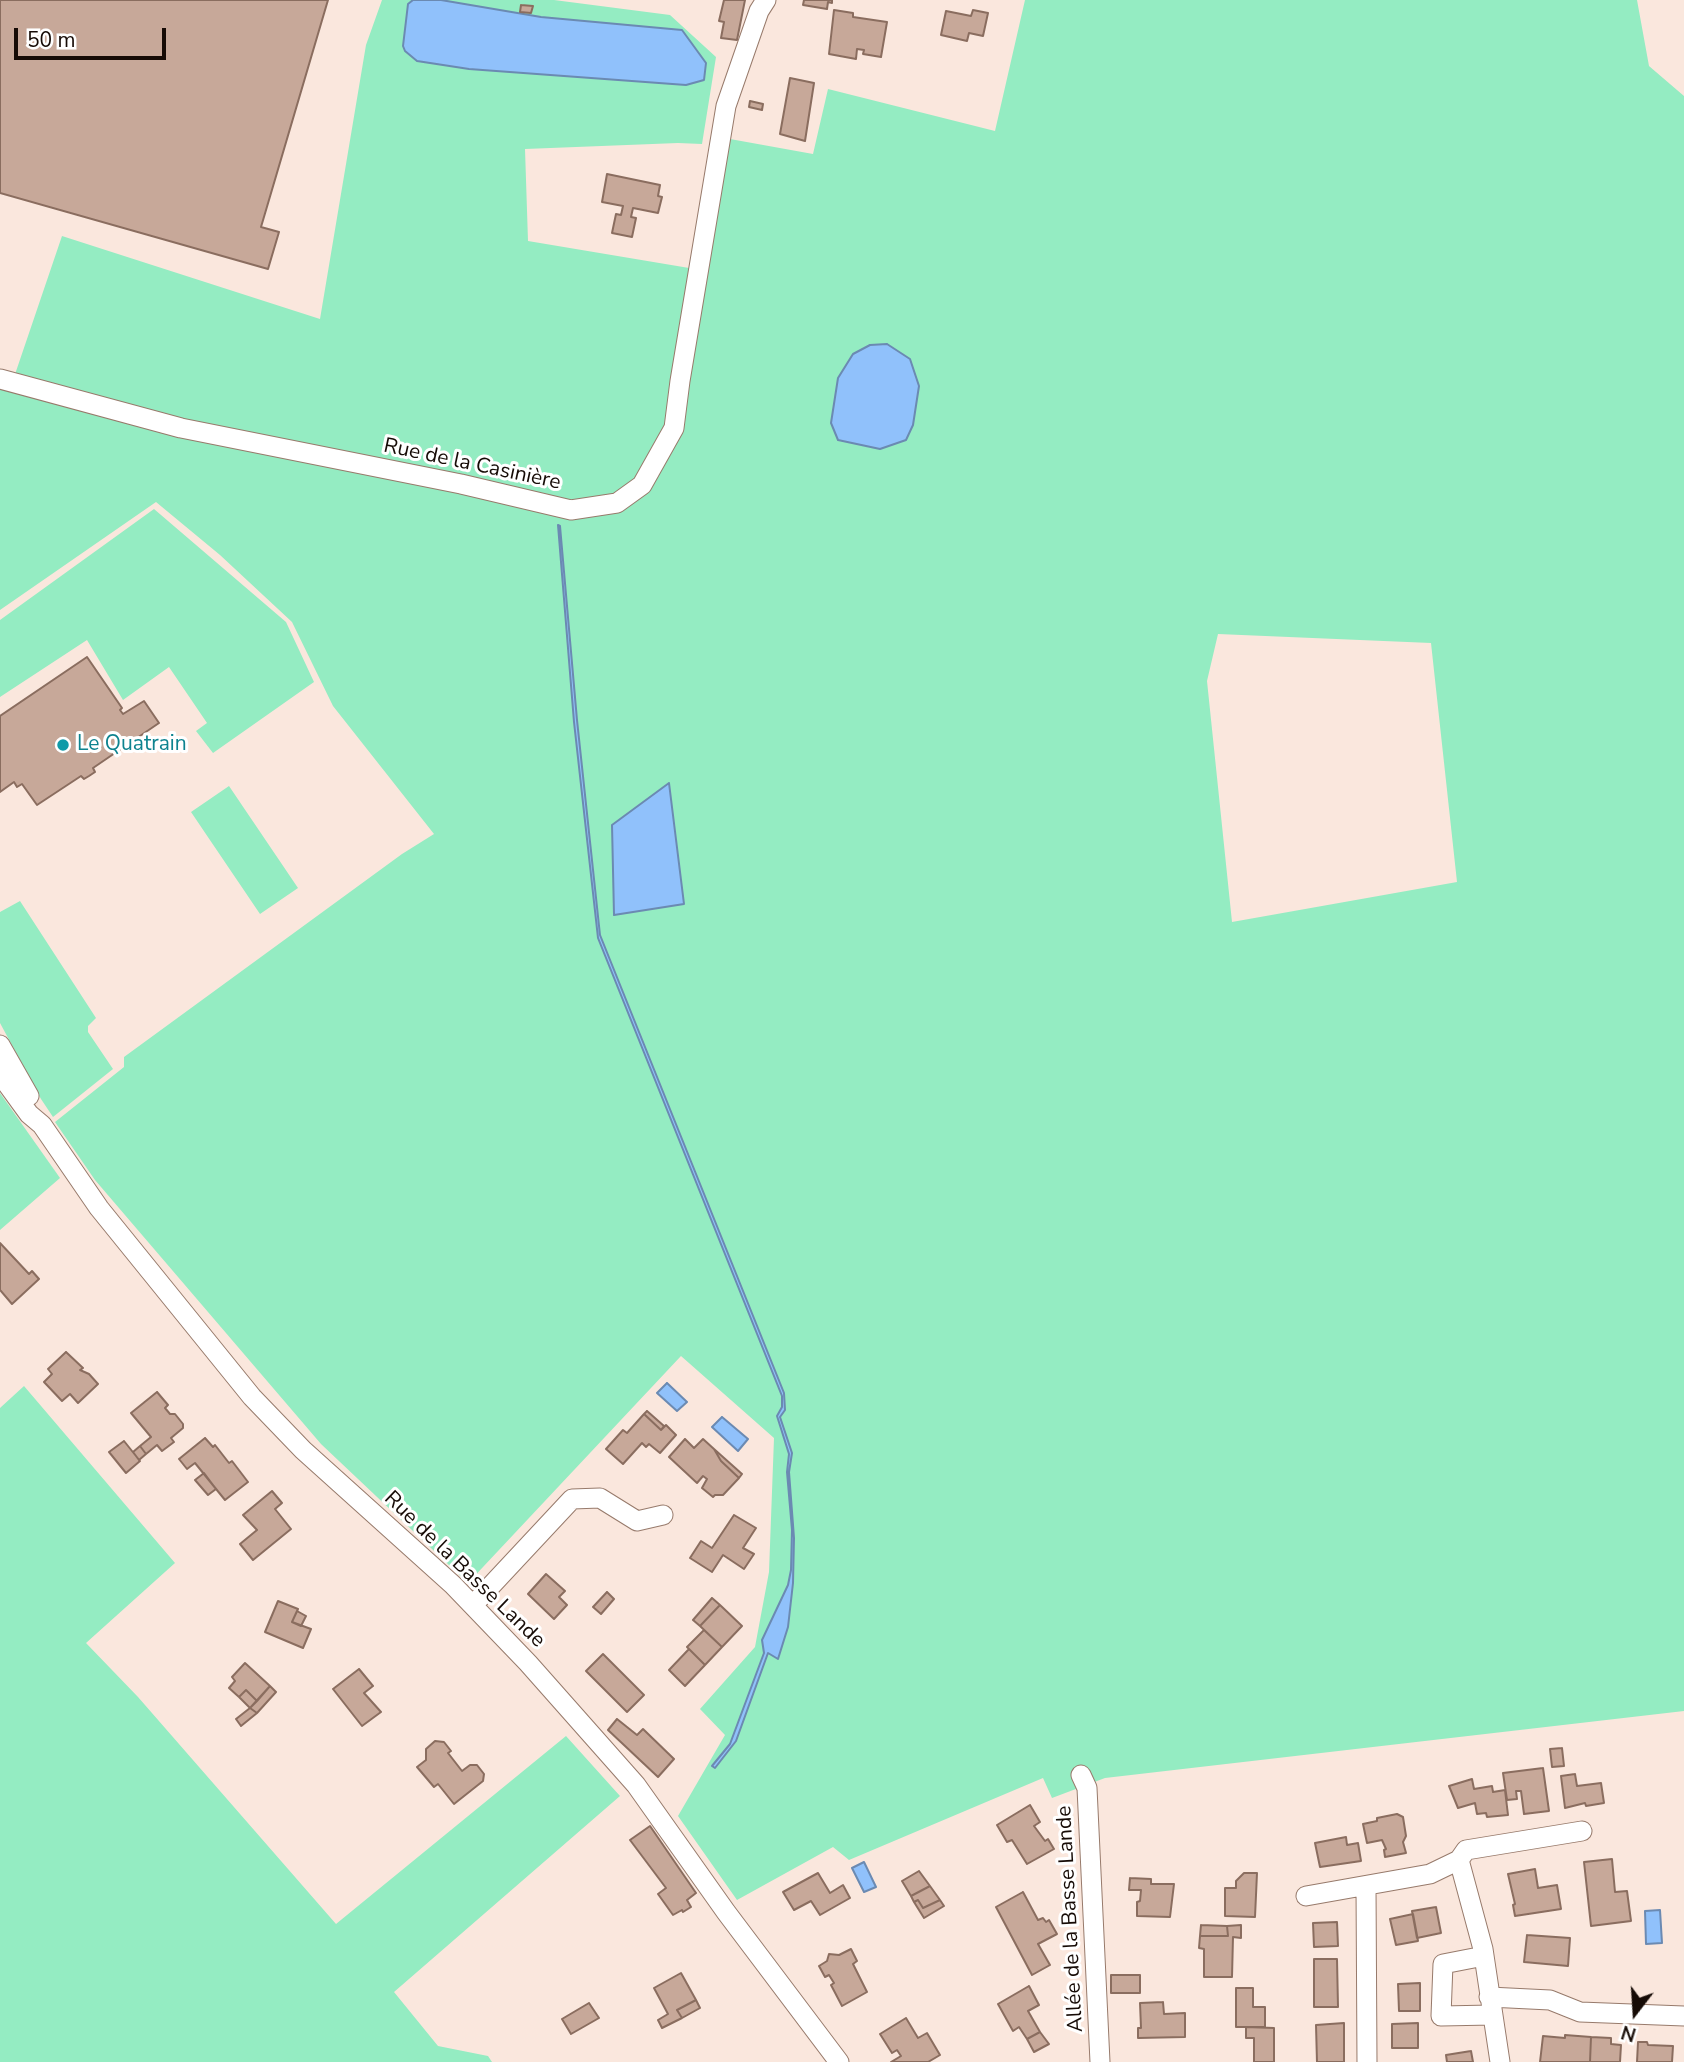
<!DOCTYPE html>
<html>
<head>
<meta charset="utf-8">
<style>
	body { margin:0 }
	#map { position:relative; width:1684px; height:2062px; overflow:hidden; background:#fae7dd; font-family:"Nunito Sans",sans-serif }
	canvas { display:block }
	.north { position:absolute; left:1600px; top:1978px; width:70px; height:70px; -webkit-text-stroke:5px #fff; paint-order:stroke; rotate:197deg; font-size:19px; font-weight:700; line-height:28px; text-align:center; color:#160b06 }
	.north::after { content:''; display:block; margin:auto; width:24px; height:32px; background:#160b06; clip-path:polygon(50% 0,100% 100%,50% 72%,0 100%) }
	.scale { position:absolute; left:14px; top:28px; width:152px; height:32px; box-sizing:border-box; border:4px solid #160b06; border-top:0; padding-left:9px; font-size:21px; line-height:24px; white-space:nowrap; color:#160b06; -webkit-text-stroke:5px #fff; paint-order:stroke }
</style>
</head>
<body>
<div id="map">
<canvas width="1684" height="2062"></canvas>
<div class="north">N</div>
<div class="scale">50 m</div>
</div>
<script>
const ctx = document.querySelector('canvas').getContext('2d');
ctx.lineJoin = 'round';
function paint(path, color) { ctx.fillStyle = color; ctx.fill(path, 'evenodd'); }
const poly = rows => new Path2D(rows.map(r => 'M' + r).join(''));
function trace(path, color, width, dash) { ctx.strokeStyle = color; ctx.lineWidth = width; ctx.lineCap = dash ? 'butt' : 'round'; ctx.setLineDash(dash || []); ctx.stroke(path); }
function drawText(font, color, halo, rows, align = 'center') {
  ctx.font = font + ' "Nunito Sans",sans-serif'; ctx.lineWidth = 6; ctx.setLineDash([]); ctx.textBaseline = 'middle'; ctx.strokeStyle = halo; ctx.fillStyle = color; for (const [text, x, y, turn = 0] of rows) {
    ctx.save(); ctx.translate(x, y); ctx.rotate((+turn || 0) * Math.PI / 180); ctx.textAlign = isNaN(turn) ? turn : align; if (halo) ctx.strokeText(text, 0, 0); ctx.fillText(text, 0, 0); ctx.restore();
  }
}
paint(poly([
	[382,0,413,0,408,4,403,46,682,30,541,17,441,0,554,0,670,15,716,57,702,144,678,143,525,149,528,241,707,271,730,139,813,154,828,89,995,131,1025,0,1637,0,1649,66,1684,96,1684,1711,1105,1778,1052,1798,1043,1778,849,1860,833,1847,737,1900,678,1816,725,1735,700,1709,755,1647,769,1572,774,1438,681,1356,468,1583,321,1444,95,1180,55,1122,124,1067,124,1057,402,854,434,834,333,706,292,622,220,555,156,502,0,610,0,386,10,389,62,236,320,319,366,45],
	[1218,634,1431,643,1457,882,1232,922,1207,681],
	[154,509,286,622,314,682,213,753,196,731,207,723,169,667,123,700,87,640,0,697,0,620],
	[229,786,298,888,260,914,191,812],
	[20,901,96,1018,88,1026,88,1032,113,1069,53,1117,41,1099,0,1023,0,912],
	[0,1093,60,1178,0,1230],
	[24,1386,175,1563,86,1643,138,1697,336,1924,566,1736,620,1796,394,1992,438,2046,488,2056,492,2062,0,2062,0,1408]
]), '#94ecc2');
const water = poly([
	[413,0,441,0,541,17,682,30,706,63,704,80,686,85,469,69,417,61,405,51,403,46,408,4,413,0],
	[887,344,910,359,919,386,913,425,906,440,880,449,838,440,831,423,838,378,853,354,870,345,887,344],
	[558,525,560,526,577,720,600,935,784,1393,785,1410,780,1417,792,1453,789,1472,794,1538,793,1583,788,1627,778,1659,768,1653,736,1741,715,1768,712,1766,730,1744,764,1653,762,1640,788,1585,791,1570,792,1530,787,1472,789,1454,777,1416,782,1407,782,1396,598,938,574,722,558,525],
	[669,783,684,904,614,915,612,825,669,783],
	[667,1383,687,1402,677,1411,657,1393,667,1383],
	[722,1417,748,1439,738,1451,712,1427,722,1417],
	[864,1862,876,1887,864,1892,852,1868,864,1862],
	[1660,1910,1662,1943,1646,1944,1645,1911,1660,1910]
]);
paint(water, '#90c1fb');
trace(water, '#6b8ab2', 2);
const building = poly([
	[0,0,328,0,261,227,279,232,268,269,0,193,0,0],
	[724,0,745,0,737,40,721,38,724,22,719,21,724,0],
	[804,0,832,0,832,3,828,2,827,9,803,5,804,0],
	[521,5,533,6,531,13,520,12,521,5],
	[834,10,853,13,853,17,887,22,881,57,863,54,864,50,857,49,856,59,829,54,834,10],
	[973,10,988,13,983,36,969,33,967,41,941,35,946,11,971,16,973,10],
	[790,78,814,83,805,141,780,134,790,78],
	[750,101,763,104,762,110,749,107,750,101],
	[607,174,660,185,658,196,662,197,658,213,633,208,631,217,636,218,632,237,612,233,616,214,621,215,623,206,602,202,607,174],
	[87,657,122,708,120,710,123,714,144,701,159,723,93,768,95,772,89,776,84,779,81,776,37,805,22,784,17,787,14,782,0,792,0,716,87,657],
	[0,1243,29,1274,32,1271,39,1279,12,1304,0,1290,0,1243],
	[66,1352,83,1368,80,1370,89,1374,98,1384,78,1403,70,1394,62,1401,44,1382,52,1374,48,1369,66,1352],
	[157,1392,168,1405,165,1408,170,1414,175,1414,183,1424,183,1428,171,1438,174,1442,162,1451,157,1445,146,1454,140,1446,151,1437,131,1413,157,1392],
	[647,1411,664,1426,661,1430,644,1414,647,1411],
	[644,1414,661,1430,666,1425,676,1435,660,1453,649,1444,646,1447,642,1443,623,1464,606,1449,623,1430,627,1433,644,1414],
	[205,1438,213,1447,215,1445,229,1463,232,1461,248,1482,225,1500,195,1463,187,1469,179,1459,205,1438],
	[685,1439,694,1448,703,1439,714,1449,721,1461,739,1478,723,1495,715,1495,713,1497,702,1488,707,1479,703,1476,697,1483,669,1457,685,1439],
	[124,1441,140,1461,126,1473,109,1452,124,1441],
	[140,1446,146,1454,139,1460,133,1452,140,1446],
	[714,1449,742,1474,739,1478,721,1461,714,1449],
	[204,1473,216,1489,208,1495,195,1480,204,1473],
	[272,1491,282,1503,275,1509,291,1529,253,1560,240,1544,257,1530,243,1515,272,1491],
	[734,1515,756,1528,743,1548,754,1554,744,1569,723,1555,712,1572,690,1558,701,1541,712,1548,734,1515],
	[546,1574,565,1591,559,1597,567,1605,554,1619,528,1594,546,1574],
	[607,1592,614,1599,601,1614,593,1607,607,1592],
	[712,1598,720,1605,700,1626,693,1620,712,1598],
	[278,1601,298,1609,292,1622,311,1629,303,1648,265,1632,278,1601],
	[720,1605,742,1626,722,1647,700,1626,720,1605],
	[297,1611,306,1616,301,1626,292,1622,297,1611],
	[704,1630,722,1647,705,1665,687,1647,704,1630],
	[689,1649,705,1665,685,1686,669,1670,689,1649],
	[603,1654,644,1695,627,1712,586,1671,603,1654],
	[245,1663,270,1686,257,1701,246,1690,239,1697,229,1688,235,1681,232,1677,245,1663],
	[359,1669,373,1686,364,1693,381,1712,362,1726,333,1689,359,1669],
	[270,1686,276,1692,257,1713,250,1708,270,1686],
	[246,1690,257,1701,250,1708,239,1697,246,1690],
	[250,1708,257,1713,241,1726,236,1719,250,1708],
	[617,1719,637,1735,643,1729,674,1759,658,1777,608,1730,617,1719],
	[435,1741,444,1742,451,1751,448,1753,462,1771,470,1765,477,1765,484,1774,483,1781,454,1804,438,1784,434,1787,417,1767,426,1760,426,1749,435,1741],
	[1562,1748,1564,1766,1552,1767,1550,1749,1562,1748],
	[1543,1768,1549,1811,1524,1814,1521,1791,1516,1791,1517,1799,1507,1800,1503,1773,1543,1768],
	[1575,1774,1577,1786,1601,1783,1604,1803,1586,1806,1585,1803,1565,1808,1561,1776,1575,1774],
	[1472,1779,1474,1789,1492,1786,1493,1792,1505,1790,1508,1815,1487,1817,1486,1813,1477,1814,1475,1803,1458,1808,1449,1786,1472,1779],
	[1030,1805,1040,1822,1034,1826,1045,1841,1048,1839,1054,1849,1027,1864,1012,1840,1007,1842,997,1825,1030,1805],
	[1397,1814,1403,1817,1406,1836,1403,1842,1406,1853,1385,1857,1384,1850,1386,1849,1382,1840,1367,1843,1363,1824,1377,1821,1377,1818,1397,1814],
	[650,1826,696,1893,687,1900,691,1907,683,1912,682,1910,673,1915,658,1894,666,1888,630,1840,650,1826],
	[1346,1837,1347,1845,1358,1843,1361,1861,1320,1867,1315,1843,1346,1837],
	[1612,1859,1615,1892,1627,1891,1631,1921,1591,1926,1584,1862,1612,1859],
	[1535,1869,1538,1888,1557,1885,1561,1909,1515,1916,1513,1905,1515,1904,1508,1874,1535,1869],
	[919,1871,930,1886,911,1896,902,1881,919,1871],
	[818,1873,830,1893,843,1885,850,1898,820,1915,811,1901,794,1910,783,1892,818,1873],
	[1244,1873,1257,1873,1255,1917,1225,1916,1225,1888,1236,1888,1236,1881,1244,1873],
	[1130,1878,1151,1879,1151,1884,1174,1884,1170,1917,1137,1916,1137,1902,1140,1901,1141,1890,1129,1890,1130,1878],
	[930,1886,940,1900,923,1908,918,1900,914,1902,911,1896,930,1886],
	[1023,1892,1038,1920,1043,1918,1046,1922,1049,1920,1057,1934,1038,1944,1050,1965,1032,1975,996,1907,1023,1892],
	[918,1900,923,1908,940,1900,944,1906,924,1918,914,1902,918,1900],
	[1436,1907,1441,1933,1417,1938,1412,1911,1436,1907],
	[1413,1914,1418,1941,1396,1945,1390,1919,1413,1914],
	[1337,1922,1338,1946,1314,1947,1313,1923,1337,1922],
	[1201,1925,1227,1926,1228,1936,1200,1936,1201,1925],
	[1241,1925,1241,1938,1233,1937,1232,1977,1204,1977,1204,1949,1199,1948,1200,1936,1228,1936,1227,1926,1241,1925],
	[1527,1935,1570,1938,1568,1966,1524,1962,1527,1935],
	[851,1949,857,1961,853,1964,867,1992,842,2006,831,1985,834,1983,829,1975,825,1977,819,1966,827,1961,829,1954,839,1955,851,1949],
	[1314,1959,1337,1959,1338,2007,1314,2007,1314,1959],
	[681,1973,696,2000,677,2010,682,2018,662,2028,658,2020,668,2014,654,1988,681,1973],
	[1111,1975,1140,1975,1140,1993,1111,1993,1111,1975],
	[1420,1983,1420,2011,1399,2011,1398,1984,1420,1983],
	[1029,1986,1039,2005,1028,2011,1040,2032,1027,2039,1019,2027,1013,2031,998,2004,1029,1986],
	[1236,1988,1253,1988,1253,2007,1265,2007,1265,2027,1236,2027,1236,1988],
	[696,2000,700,2008,682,2018,677,2010,696,2000],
	[1163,2002,1164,2014,1185,2013,1185,2037,1138,2038,1138,2028,1141,2028,1140,2003,1163,2002],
	[589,2003,599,2018,571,2034,562,2019,589,2003],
	[906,2018,918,2038,927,2033,940,2055,928,2062,891,2062,901,2056,897,2050,892,2053,880,2034,906,2018],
	[1344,2023,1344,2062,1317,2062,1316,2025,1344,2023],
	[1418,2023,1418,2048,1392,2048,1392,2024,1418,2023],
	[1246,2027,1274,2028,1274,2062,1254,2062,1254,2038,1246,2038,1246,2027],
	[1040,2032,1049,2044,1034,2052,1027,2039,1040,2032],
	[1565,2035,1591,2037,1590,2062,1540,2062,1543,2036,1565,2038,1565,2035],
	[1591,2037,1611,2038,1611,2044,1621,2045,1620,2062,1590,2062,1591,2037],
	[1638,2042,1647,2042,1648,2045,1673,2046,1672,2062,1637,2062,1638,2042],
	[1471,2051,1473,2062,1447,2062,1446,2055,1471,2051]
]);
paint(building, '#c7a899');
trace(building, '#8a6d5f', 2);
const street = poly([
	[0,379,181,428,461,484,571,510,617,503,642,485,674,428,680,381,726,106,759,11,766,0],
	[0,1045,29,1096],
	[0,1074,29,1114,42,1125,99,1208,252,1397,303,1450,453,1585,528,1663,636,1785,726,1912,839,2062],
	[473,1605,572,1499,600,1498,637,1521,663,1515],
	[1081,1775,1087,1788,1100,2062],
	[1366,1886,1367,2062],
	[1306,1896,1430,1874,1459,1860],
	[1484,1956,1443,1964,1441,2016,1492,2015],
	[1489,1997,1550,2000,1580,2012,1684,2016],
	[1500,2062,1483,1949,1459,1860,1466,1850,1582,1831]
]);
trace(street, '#977a6b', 21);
trace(street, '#fff', 19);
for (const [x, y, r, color] of [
	[63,745,7,"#0f9aa8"]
]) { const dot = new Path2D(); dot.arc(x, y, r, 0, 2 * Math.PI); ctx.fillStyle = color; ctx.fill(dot); trace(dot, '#fff', 2.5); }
drawText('21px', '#160b06', '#fff', [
	["Rue de la Casinière",472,465,12],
	["Rue de la Basse Lande",464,1570,44],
	["Allée de la Basse Lande",1071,1919,-93]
]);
drawText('21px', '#0d838f', '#fff', [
	["Le Quatrain",77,745]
], 'left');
</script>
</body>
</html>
